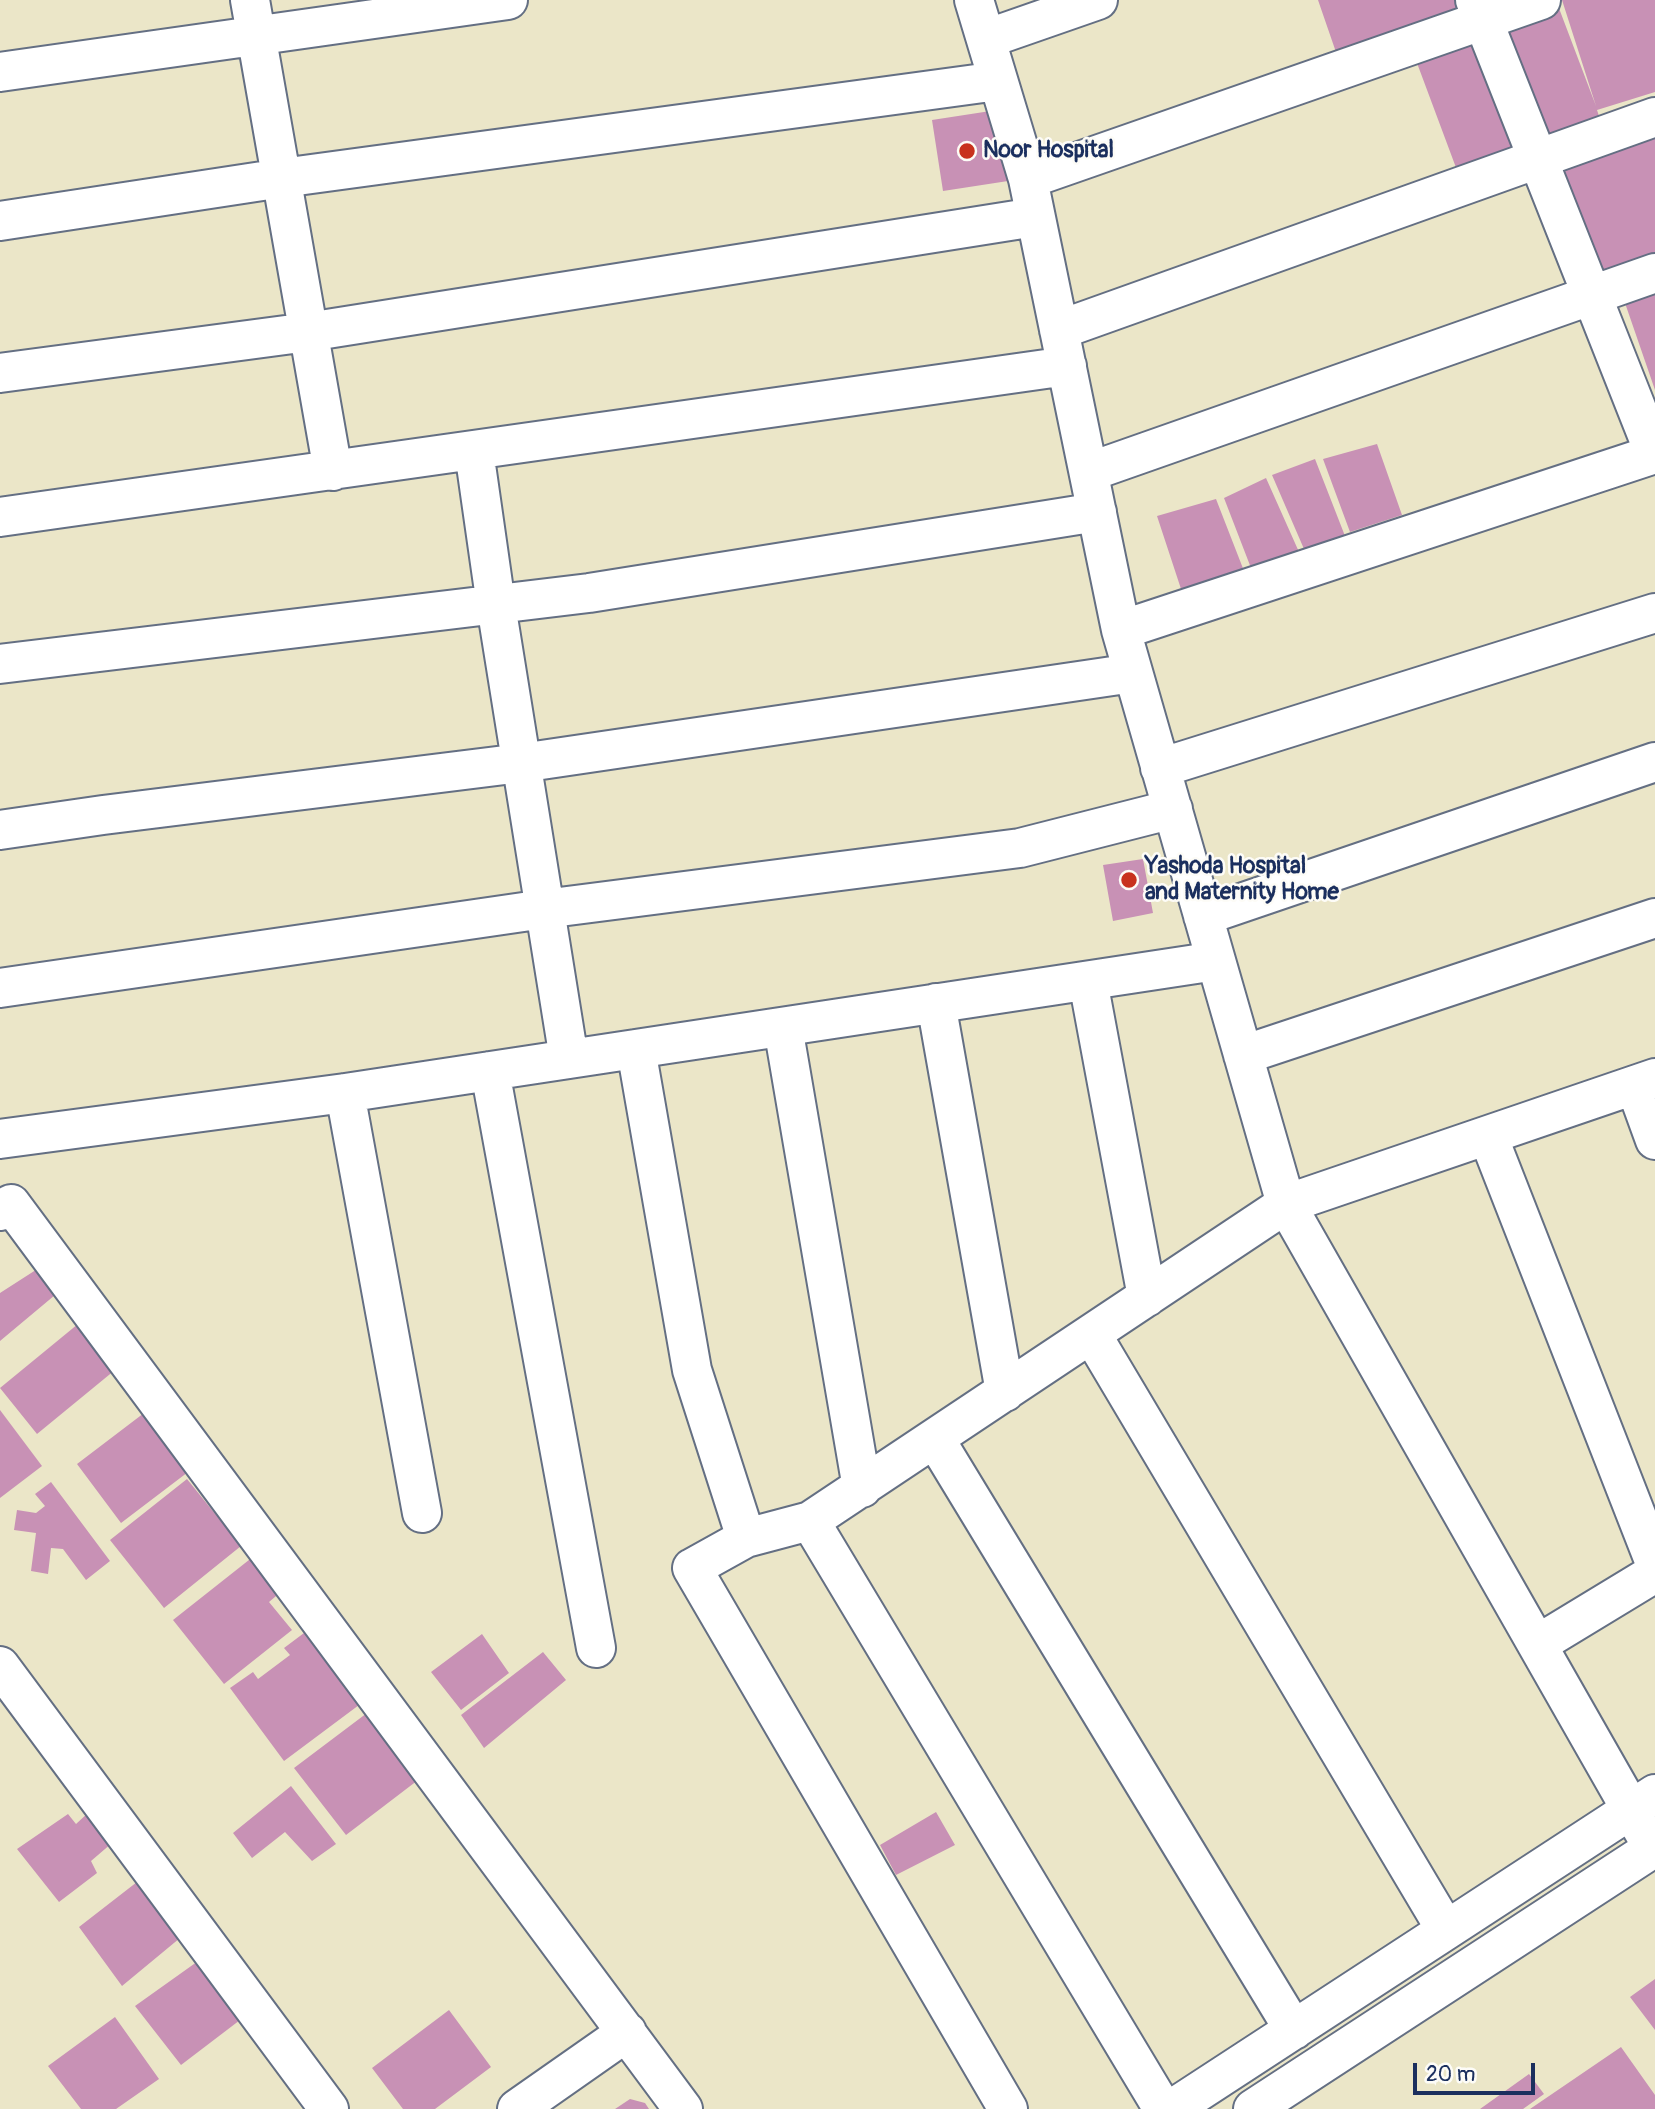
<!DOCTYPE html>
<html>
<head>
<meta charset="utf-8">
<style>
  body { margin:0 }
  #map { position:relative; width:1655px; height:2109px; overflow:hidden; background:#ebe6c8; font-family:Pangolin,sans-serif }
  canvas { display:block }
  .scale { position:absolute; left:1413px; top:2063px; width:122px; height:32px; box-sizing:border-box; border:4px solid #1b2f5e; border-top:0; padding-left:9px; font-size:21px; line-height:24px; white-space:nowrap; color:#1b2f5e; -webkit-text-stroke:5px #fdfcf7; paint-order:stroke }
</style>
</head>
<body>
<div id="map">
<canvas width="1655" height="2109"></canvas>
<div class="scale">20 m</div>
</div>
<script>
const ctx = document.querySelector('canvas').getContext('2d');
ctx.lineJoin = 'round';
function paint(path, color) {
  ctx.fillStyle = color;
  ctx.fill(path, 'evenodd');
}
function shape(rows) {
  const path = new Path2D();
  for (const r of rows) {
    path.moveTo(r[0], r[1]);
    for (let i = 2; i < r.length; i += 2) path.lineTo(r[i], r[i + 1]);
  }
  return path;
}
function trace(path, color, width, dash) {
  ctx.strokeStyle = color;
  ctx.lineWidth = width;
  ctx.lineCap = dash ? 'butt' : 'round';
  ctx.setLineDash(dash || []);
  ctx.stroke(path);
}
function drawText(font, color, halo, rows, align = 'center') {
  ctx.font = font + ' Pangolin,sans-serif';
  ctx.lineWidth = 5;
  ctx.setLineDash([]);
  ctx.textBaseline = 'middle';
  ctx.strokeStyle = halo;
  ctx.fillStyle = color;
  for (const [text, x, y, turn = 0] of rows) {
    ctx.save();
    ctx.translate(x, y);
    ctx.rotate((+turn || 0) * Math.PI / 180);
    ctx.textAlign = isNaN(turn) ? turn : align;
    if (halo) ctx.strokeText(text, 0, 0);
    ctx.fillText(text, 0, 0);
    ctx.restore();
  }
}
paint(shape([
  [1318,0,1465,0,1469,13,1338,58],
  [1562,0,1655,0,1655,92,1597,110,1600,119,1538,143,1494,27,1557,3,1596,106],
  [1478,32,1518,147,1458,173,1414,55],
  [997,110,1008,181,943,191,932,120],
  [1655,126,1655,253,1599,272,1560,159],
  [1655,293,1655,390,1625,303],
  [1377,444,1402,515,1350,532,1323,459],
  [1315,459,1345,536,1304,549,1272,475],
  [1266,478,1299,552,1251,568,1224,498],
  [1216,499,1244,571,1182,592,1157,516],
  [1143,859,1153,913,1113,921,1103,865],
  [42,1266,61,1290,0,1341,0,1293],
  [78,1324,115,1370,37,1434,0,1388],
  [0,1410,42,1466,0,1498],
  [148,1410,192,1469,121,1523,77,1464],
  [187,1479,241,1546,164,1608,110,1540],
  [51,1482,110,1561,86,1580,63,1549,51,1548,48,1574,31,1571,36,1533,14,1530,17,1510,36,1513,45,1506,35,1494],
  [254,1556,282,1591,269,1602,292,1630,224,1684,173,1620],
  [304,1633,359,1705,284,1761,230,1688,253,1672,258,1679,290,1655,284,1648],
  [482,1634,509,1673,461,1710,431,1672],
  [543,1652,566,1680,484,1748,461,1715],
  [371,1710,422,1777,346,1835,294,1768],
  [291,1786,336,1844,312,1861,285,1832,252,1858,233,1833],
  [936,1812,955,1845,896,1875,880,1845],
  [88,1813,112,1843,91,1861,97,1873,59,1902,17,1849,68,1814,76,1824],
  [137,1882,180,1938,122,1986,79,1927],
  [201,1959,244,2017,181,2065,135,2006],
  [1655,1979,1655,2030,1630,1997],
  [449,2010,491,2067,435,2109,403,2109,372,2068],
  [115,2017,159,2079,116,2109,81,2109,48,2066],
  [1621,2047,1655,2095,1655,2109,1530,2109],
  [1529,2074,1544,2094,1523,2109,1480,2109],
  [630,2099,645,2103,649,2109,615,2109]
]), '#c891b5');
const minor = shape([
  [250,0,333,471],
  [974,0,1028,179,1121,630,1286,1204,1653,1848],
  [1475,0,1655,455],
  [986,39,1098,0],
  [0,72,508,0],
  [1028,179,1541,0],
  [0,221,282,178,998,81],
  [1059,330,1655,117],
  [0,373,308,332,1035,217],
  [474,451,496,605,569,1059],
  [1089,472,1655,273],
  [0,517,1067,366],
  [1121,630,1655,454],
  [0,664,589,593,1097,512],
  [1160,768,1655,613],
  [0,830,103,815,521,763,1133,673],
  [1203,916,1655,762],
  [1088,981,1147,1297],
  [0,988,544,909,1020,848,1173,809],
  [936,1003,1005,1392],
  [783,1027,862,1488],
  [636,1049,692,1370,746,1538],
  [1243,1055,1655,918],
  [490,1071,596,1648],
  [1635,1085,1655,1140],
  [345,1093,422,1513],
  [1488,1136,1655,1563],
  [0,1139,345,1093,1216,961],
  [0,1211,11,1204,683,2109],
  [1092,1335,1446,1930],
  [935,1439,1294,2030],
  [810,1521,1163,2109],
  [1538,1644,1655,1573],
  [0,1666,329,2109],
  [517,2109,627,2032],
  [1008,2109,692,1568,746,1538,810,1521,1286,1204,1655,1078],
  [1172,2109,1655,1794],
  [1253,2109,1655,1847]
]);
trace(minor, '#646f83', 42);
trace(minor, '#fff', 38);
for (const [x, y, r, color] of [
  [967,151,9,"#c8321e"],
  [1129,880,9,"#c8321e"]
]) {
  const dot = new Path2D();
  dot.arc(x, y, r, 0, 2 * Math.PI);
  ctx.fillStyle = color;
  ctx.fill(dot);
  trace(dot, '#fdfcf7', 2.5);
}
drawText('bold 23px', '#1b2f5e', '#fdfcf7', [
  ["Noor Hospital",983,151],
  ["Yashoda Hospital",1145,867],
  ["and Maternity Home",1145,893]
], 'left');
</script>
</body>
</html>
